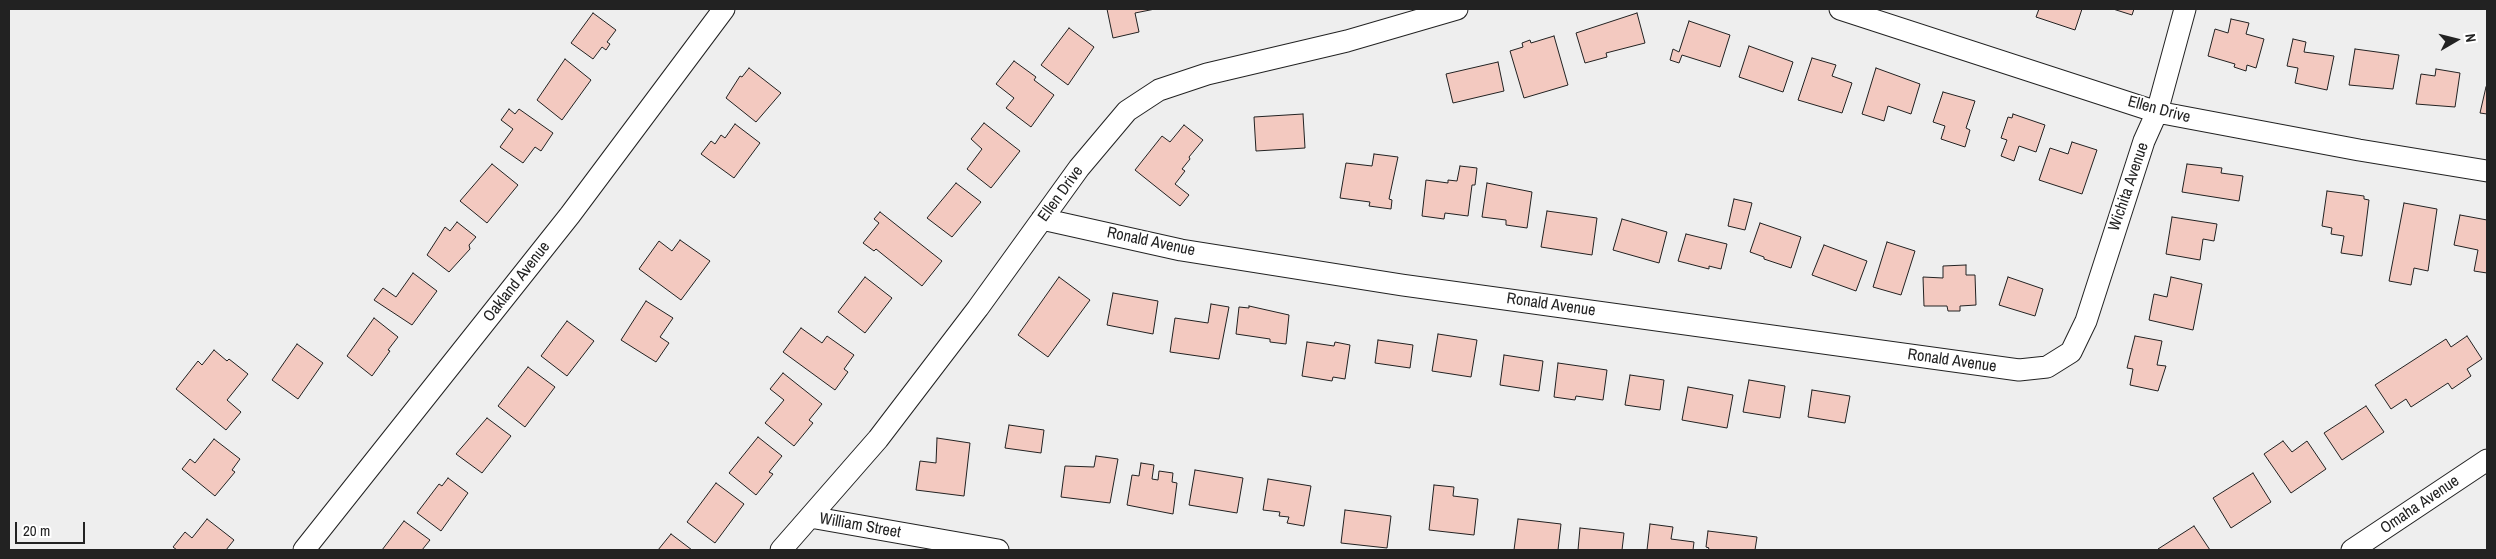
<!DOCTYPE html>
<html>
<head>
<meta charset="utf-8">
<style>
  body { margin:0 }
  #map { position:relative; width:2496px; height:559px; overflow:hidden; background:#fff; font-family:"Archivo Narrow",sans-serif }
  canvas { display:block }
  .frame { position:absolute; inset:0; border:10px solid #222; pointer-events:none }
  .north { position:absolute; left:2431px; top:15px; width:50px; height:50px; -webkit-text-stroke:4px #fff; paint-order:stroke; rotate:82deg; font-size:14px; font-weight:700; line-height:20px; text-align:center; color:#222 }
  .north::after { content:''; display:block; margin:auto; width:18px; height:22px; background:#222; clip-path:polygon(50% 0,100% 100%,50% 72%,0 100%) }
  .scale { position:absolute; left:15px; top:522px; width:70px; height:22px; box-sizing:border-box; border:2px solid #222; border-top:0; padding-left:6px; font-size:15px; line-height:18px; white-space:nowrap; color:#222; -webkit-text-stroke:4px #fff; paint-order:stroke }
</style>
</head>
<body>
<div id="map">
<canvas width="2496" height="559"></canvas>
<div class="frame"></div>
<div class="north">N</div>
<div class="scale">20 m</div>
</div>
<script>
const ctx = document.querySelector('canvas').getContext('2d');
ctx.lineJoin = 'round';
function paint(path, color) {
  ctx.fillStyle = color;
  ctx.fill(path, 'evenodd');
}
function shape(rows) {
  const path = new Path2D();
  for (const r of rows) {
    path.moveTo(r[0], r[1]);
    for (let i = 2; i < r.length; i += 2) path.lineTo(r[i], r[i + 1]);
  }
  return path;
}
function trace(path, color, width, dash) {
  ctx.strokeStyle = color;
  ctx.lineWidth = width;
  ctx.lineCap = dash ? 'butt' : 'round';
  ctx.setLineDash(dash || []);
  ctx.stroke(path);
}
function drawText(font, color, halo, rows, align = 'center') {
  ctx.font = font + ' "Archivo Narrow",sans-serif';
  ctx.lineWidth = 4;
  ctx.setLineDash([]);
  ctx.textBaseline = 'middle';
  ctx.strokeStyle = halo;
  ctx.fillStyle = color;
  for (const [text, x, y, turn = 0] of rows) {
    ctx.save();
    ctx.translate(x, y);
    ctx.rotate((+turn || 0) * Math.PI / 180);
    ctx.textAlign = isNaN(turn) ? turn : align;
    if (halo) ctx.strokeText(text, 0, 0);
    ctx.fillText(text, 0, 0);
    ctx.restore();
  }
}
const green = shape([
  [9,9,2487,9,2487,550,9,550,9,9]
]);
paint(green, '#eee');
trace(green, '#6f6f6f', 1);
const building = shape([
  [1107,9,1155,9,1135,13,1139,32,1113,38,1107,9],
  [2039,9,2082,9,2075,30,2036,17,2039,9],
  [2113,9,2134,9,2132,15,2113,9],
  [593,13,616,30,607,42,610,44,606,50,602,47,593,59,571,43,593,13],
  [1637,13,1645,43,1606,53,1607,57,1585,63,1576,33,1637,13],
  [2231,19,2249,23,2246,34,2264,39,2256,68,2247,65,2246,71,2234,67,2235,64,2208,56,2215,29,2228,33,2231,19],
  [1689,21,1730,35,1720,67,1682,55,1679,63,1670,60,1673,49,1679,52,1689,21],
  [1069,28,1094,47,1068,85,1041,65,1069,28],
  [1554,36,1568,85,1524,98,1510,51,1523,47,1522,43,1530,40,1531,43,1554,36],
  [2293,39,2306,42,2304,52,2334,56,2327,90,2295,83,2298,68,2287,66,2293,39],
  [1749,46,1793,62,1783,92,1739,77,1749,46],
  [2355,49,2399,55,2393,89,2349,85,2355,49],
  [1812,58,1836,65,1832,76,1852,83,1842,113,1798,100,1812,58],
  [565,59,591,80,562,120,537,100,565,59],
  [1014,61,1036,77,1034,80,1054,95,1031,127,1006,108,1014,98,996,84,1014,61],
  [1498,62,1504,91,1453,103,1446,74,1498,62],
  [749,68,781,93,756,122,726,98,740,76,742,77,749,68],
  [1876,68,1920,84,1911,114,1888,106,1884,121,1862,114,1876,68],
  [2436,69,2460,73,2455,107,2416,104,2421,74,2435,76,2436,69],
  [2486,87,2487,87,2487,114,2480,113,2486,87],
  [1943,92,1975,101,1966,128,1970,130,1965,147,1941,139,1945,126,1933,122,1943,92],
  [509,109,515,114,519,109,553,133,541,151,535,147,523,163,500,147,513,129,501,120,509,109],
  [1303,114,1305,148,1256,151,1254,117,1303,114],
  [2013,114,2045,125,2036,152,2019,146,2014,161,2001,156,2007,140,2001,138,2008,117,2012,118,2013,114],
  [984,123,1020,151,991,188,967,169,982,149,971,139,984,123],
  [735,124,760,143,734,178,701,154,711,141,715,144,721,135,725,138,735,124],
  [1184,125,1203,140,1189,157,1190,159,1182,169,1185,171,1175,184,1189,195,1180,206,1135,170,1162,136,1170,142,1184,125],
  [2072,142,2097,150,2082,194,2039,180,2050,148,2068,154,2072,142],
  [1374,154,1398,157,1389,199,1392,200,1391,209,1369,206,1370,202,1340,198,1346,163,1372,166,1374,154],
  [492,164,518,185,487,223,460,201,492,164],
  [2187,164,2222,168,2221,173,2243,176,2239,201,2182,192,2187,164],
  [1460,166,1477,168,1475,185,1472,185,1468,216,1445,213,1444,219,1422,216,1426,180,1448,183,1448,180,1457,181,1460,166],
  [956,183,981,202,952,237,927,218,956,183],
  [1487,183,1532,192,1527,228,1506,225,1506,220,1482,217,1487,183],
  [2327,191,2364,196,2364,199,2369,200,2362,256,2341,253,2344,236,2331,234,2332,228,2322,226,2327,191],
  [1734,199,1752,203,1745,230,1728,226,1734,199],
  [2404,203,2437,209,2428,271,2414,268,2411,285,2389,281,2404,203],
  [1547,211,1597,218,1592,255,1541,247,1547,211],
  [880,212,942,261,922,286,876,249,874,251,863,243,879,223,874,219,880,212],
  [2460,215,2487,220,2487,273,2474,271,2478,250,2454,245,2460,215],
  [2172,217,2217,224,2214,241,2203,239,2200,260,2166,254,2172,217],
  [1622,219,1667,232,1659,263,1613,250,1622,219],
  [457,222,476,237,469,245,470,249,449,272,427,255,445,227,450,231,457,222],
  [1760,223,1801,237,1791,268,1764,259,1764,257,1750,252,1760,223],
  [1686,234,1727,244,1721,269,1709,266,1709,269,1678,261,1686,234],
  [680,240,710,261,681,300,639,269,659,241,672,251,680,240],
  [1887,242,1915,251,1901,295,1873,287,1887,242],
  [1824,245,1867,261,1856,291,1812,275,1824,245],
  [1966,265,1966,275,1975,275,1976,305,1960,306,1960,311,1948,311,1947,306,1924,306,1923,277,1943,278,1943,266,1966,265],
  [413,273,437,291,412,325,374,300,383,288,396,297,413,273],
  [865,277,892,298,865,333,838,312,865,277],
  [1059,277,1090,300,1048,357,1018,335,1059,277],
  [2008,277,2043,289,2035,316,1999,305,2008,277],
  [2171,277,2202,284,2193,330,2149,320,2154,294,2167,297,2171,277],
  [1113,293,1158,301,1153,334,1107,325,1113,293],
  [646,301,673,318,660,337,669,343,656,362,621,340,646,301],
  [1211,304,1229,307,1219,359,1170,352,1175,318,1208,323,1211,304],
  [1249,306,1289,315,1286,344,1270,342,1270,339,1236,334,1239,307,1249,308,1249,306],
  [374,318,398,337,388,350,390,351,372,376,347,356,374,318],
  [567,321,594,341,567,376,541,356,567,321],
  [801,328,822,343,827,336,854,355,844,369,848,372,835,390,783,352,801,328],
  [1438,334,1477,340,1471,377,1432,371,1438,334],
  [2135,336,2162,341,2157,365,2166,366,2158,391,2130,385,2133,369,2127,368,2135,336],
  [2467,336,2482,359,2467,369,2471,376,2452,389,2448,383,2411,407,2406,399,2391,409,2375,385,2446,339,2451,347,2467,336],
  [1378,340,1413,345,1410,368,1375,363,1378,340],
  [1307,342,1334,346,1335,342,1350,345,1345,379,1333,377,1332,381,1302,376,1307,342],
  [297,344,323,363,298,399,272,380,297,344],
  [214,350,227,361,229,359,248,374,227,400,241,412,226,430,176,389,198,361,202,365,214,350],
  [1504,355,1543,361,1539,391,1500,385,1504,355],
  [1558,363,1607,370,1603,400,1576,396,1575,400,1554,397,1558,363],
  [528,367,555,387,525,427,498,406,528,367],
  [783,373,822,404,809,420,813,423,794,446,765,423,784,400,770,389,783,373],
  [1630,375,1664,380,1660,410,1625,405,1630,375],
  [1749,380,1785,386,1780,418,1743,412,1749,380],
  [1688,387,1733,395,1727,428,1682,420,1688,387],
  [1812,390,1850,396,1845,423,1808,417,1812,390],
  [2366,406,2384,432,2342,460,2324,433,2366,406],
  [487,418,511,436,482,473,456,454,487,418],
  [1009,425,1044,430,1041,453,1005,448,1009,425],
  [758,437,782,456,769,472,773,474,756,495,729,473,758,437],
  [937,438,970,443,964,496,916,490,920,461,936,463,937,438],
  [214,439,240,459,232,470,235,472,215,496,182,469,190,459,195,463,214,439],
  [2283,441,2292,452,2307,441,2326,469,2291,493,2264,454,2283,441],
  [1096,456,1118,459,1110,503,1061,497,1065,466,1094,467,1096,456],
  [1141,463,1154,465,1152,479,1158,480,1159,471,1173,473,1172,482,1177,483,1173,514,1127,505,1132,475,1139,476,1141,463],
  [1195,470,1243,478,1237,513,1189,505,1195,470],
  [2253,473,2271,502,2231,528,2213,498,2253,473],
  [448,478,468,493,441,531,417,513,439,484,442,486,448,478],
  [1268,479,1311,486,1304,526,1287,523,1289,517,1279,516,1280,512,1263,510,1268,479],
  [716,483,744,504,715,543,687,522,716,483],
  [1434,485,1454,487,1453,496,1478,499,1474,535,1429,530,1434,485],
  [1345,510,1391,516,1387,548,1341,543,1345,510],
  [207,519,234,540,226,550,177,550,173,547,185,532,192,538,207,519],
  [1518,519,1561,524,1558,550,1514,550,1518,519],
  [404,521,430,540,422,550,382,550,404,521],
  [1650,524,1673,527,1671,539,1694,542,1693,550,1647,550,1650,524],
  [2194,526,2210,550,2159,550,2158,549,2194,526],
  [1580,528,1624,533,1622,550,1578,550,1580,528],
  [1708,531,1757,537,1755,550,1708,550,1709,548,1706,547,1708,531],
  [671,534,692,550,658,550,671,534]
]);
paint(building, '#f3c9c0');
trace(building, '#222', 1);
const minor = shape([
  [1840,9,2157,112,2359,150,2487,171],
  [1042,219,1181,250,1402,285,2019,370,2047,367,2071,352,2086,321,2144,141,2157,112,2185,9],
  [810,517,998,550],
  [304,550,570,215,724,9],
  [781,550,878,439,978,308,1079,168,1127,111,1159,90,1207,74,1347,41,1457,9],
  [2352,550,2487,460]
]);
trace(minor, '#222', 23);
trace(minor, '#fff', 21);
drawText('16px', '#222', '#fff', [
  ["Ellen Drive",2159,110,15],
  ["Wichita Avenue",2129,187,-71],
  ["Ellen Drive",1061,194,-54],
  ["Ronald Avenue",1151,242,12],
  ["Oakland Avenue",517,282,-52],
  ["Ronald Avenue",1551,305,8],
  ["Ronald Avenue",1952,361,8],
  ["Omaha Avenue",2420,505,-34],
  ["William Street",860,526,10]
]);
</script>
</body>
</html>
